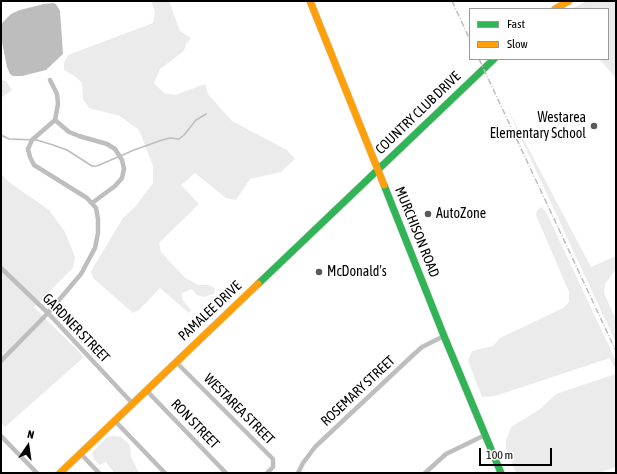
<!DOCTYPE html>
<html>
<head>
<meta charset="utf-8">
<style>
  body { margin:0 }
  #map { position:relative; width:617px; height:474px; overflow:hidden; background:#fff; font-family:"Asap Condensed",sans-serif }
  canvas { display:block }
  .frame { position:absolute; inset:0; border:2px solid #000; pointer-events:none }
  .legend { position:absolute; left:469px; top:8px; width:140px; height:52px; box-sizing:border-box; background:#fff; border:1px solid #999; margin:0; padding:5px 7px; list-style:none; font-size:12px; color:#000 }
  .legend li { display:flex; align-items:center; gap:8px; height:20px }
  .legend b { width:20px; border:1px solid #999 }
  .north { position:absolute; left:8px; top:426px; width:40px; height:40px; -webkit-text-stroke:3px #fff; paint-order:stroke; rotate:13deg; font-size:11px; font-weight:700; line-height:16px; text-align:center; color:#000 }
  .north::after { content:''; display:block; margin:auto; width:14px; height:18px; background:#000; clip-path:polygon(50% 0,100% 100%,50% 72%,0 100%) }
  .scale { position:absolute; left:479px; top:448px; width:73px; height:18px; box-sizing:border-box; border:2px solid #000; border-top:0; padding-left:5px; font-size:12px; line-height:14px; white-space:nowrap; color:#000; -webkit-text-stroke:3px #fff; paint-order:stroke }
</style>
</head>
<body>
<div id="map">
<canvas width="617" height="474"></canvas>
<div class="frame"></div>
<ul class="legend">
<li><b style="height:5px;background:#30b455"></b>Fast</li>
<li><b style="height:5px;background:#ff9f0a"></b>Slow</li>
</ul>
<div class="north">N</div>
<div class="scale">100 m</div>
</div>
<script>
const ctx = document.querySelector('canvas').getContext('2d');
ctx.lineJoin = 'round';
function paint(path, color) {
  ctx.fillStyle = color;
  ctx.fill(path, 'evenodd');
}
function shape(rows) {
  const path = new Path2D();
  for (const r of rows) {
    path.moveTo(r[0], r[1]);
    for (let i = 2; i < r.length; i += 2) path.lineTo(r[i], r[i + 1]);
  }
  return path;
}
function trace(path, color, width, dash) {
  ctx.strokeStyle = color;
  ctx.lineWidth = width;
  ctx.lineCap = dash ? 'butt' : 'round';
  ctx.setLineDash(dash || []);
  ctx.stroke(path);
}
function drawText(font, color, halo, rows, align = 'center') {
  ctx.font = font + ' "Asap Condensed",sans-serif';
  ctx.lineWidth = 3;
  ctx.setLineDash([]);
  ctx.textBaseline = 'middle';
  ctx.strokeStyle = halo;
  ctx.fillStyle = color;
  for (const [text, x, y, turn = 0] of rows) {
    ctx.save();
    ctx.translate(x, y);
    ctx.rotate((+turn || 0) * Math.PI / 180);
    ctx.textAlign = isNaN(turn) ? turn : align;
    if (halo) ctx.strokeText(text, 0, 0);
    ctx.fillText(text, 0, 0);
    ctx.restore();
  }
}
paint(shape([
  [151,1,169,1,180,31,191,38,186,44,184,51,160,69,154,83,164,93,175,95,205,84,208,94,232,121,287,150,295,159,281,172,250,179,236,200,226,198,195,173,181,185,199,204,159,243,161,252,184,277,198,285,208,285,215,288,214,294,204,297,197,295,192,289,182,293,182,299,191,310,189,313,160,288,139,310,133,313,93,278,91,271,123,218,135,207,153,183,153,166,139,130,120,116,89,108,83,99,82,83,76,77,64,70,64,63,68,55,153,23,155,12],
  [587,1,616,1,616,78,599,59,608,59,608,9,571,9],
  [1,80,6,81,12,90,1,98],
  [507,108,591,267,616,256,616,269,605,284,604,293,616,320,616,343],
  [1,174,9,182,49,210,65,232,75,257,73,268,34,307,84,357,5,427,1,423],
  [542,207,547,214,616,361,616,372,610,358,495,396,482,397,468,361,472,351,493,346,500,338,563,308,569,302,569,292,536,215,537,210],
  [616,374,616,467,599,473,516,473,506,449,506,440,511,427,539,410,556,394],
  [112,436,121,437,130,445,131,457,139,473,113,473,113,471,106,462,100,465,94,460,92,453,107,437]
]), '#ebebeb');
paint(shape([
  [53,3,56,4,60,11,63,54,46,70,22,76,13,76,10,74,7,67,1,37,1,25,3,22,11,14,20,10,44,4]
]), '#bdbdbd');
trace(shape([
  [1,135,9,139,37,140,53,145,67,150,92,166,97,166,134,150,162,140,170,138,179,139,184,135,196,120,206,114]
]), '#bdbdbd', 1.5);
const fast = shape([
  [384,185,444,336,501,473],
  [258,284,494,59]
]);
const slow = shape([
  [310,1,384,185],
  [555,9,569,1],
  [60,473,258,284]
]);
trace(fast, '#dbdbdb', 8);
trace(slow, '#dbdbdb', 8);
trace(shape([
  [50,80,57,94,58,104,55,120],
  [55,120,69,132,79,136,107,144,115,149,122,160,124,169,122,178,115,186,92,203],
  [1,268,48,313,133,404],
  [1,361,48,313,81,274,95,248,98,233,98,219,96,208,87,198,34,165,30,157,28,149,32,140,55,120],
  [176,362,273,459,273,467,267,473],
  [147,391,226,473],
  [115,421,165,473],
  [1,436,37,473],
  [81,454,99,473],
  [298,473,303,463,315,447,412,356,422,347,444,336],
  [425,473,446,454,485,435]
]), '#bebebe', 4.5);
trace(fast, '#30b455', 7);
trace(slow, '#ff9f0a', 7);
trace(shape([
  [452,1,470,40],
  [479,59,616,351]
]), '#bebebe', 1.5, [6, 2, 1, 2]);
for (const [x, y, r, color] of [
  [594,126,4,"#595959"],
  [428,214,4,"#595959"],
  [319,272,4,"#595959"]
]) {
  const dot = new Path2D();
  dot.arc(x, y, r, 0, 2 * Math.PI);
  ctx.fillStyle = color;
  ctx.fill(dot);
  trace(dot, '#fff', 1.5);
}
drawText('14px', '#000', '#fff', [
  ["COUNTRY CLUB DRIVE",418,113,-44],
  ["MURCHISON ROAD",417,232,68],
  ["PAMALEE DRIVE",210,311,-43],
  ["GARDNER STREET",76,328,46],
  ["ROSEMARY STREET",358,391,-43],
  ["WESTAREA STREET",239,409,45],
  ["RON STREET",195,424,46]
]);
drawText('14px', '#000', '#fff', [
  ["Westarea",586,118,"right"],
  ["Elementary School",586,134,"right"],
  ["AutoZone",436,214],
  ["McDonald's",327,272]
], 'left');
</script>
</body>
</html>
